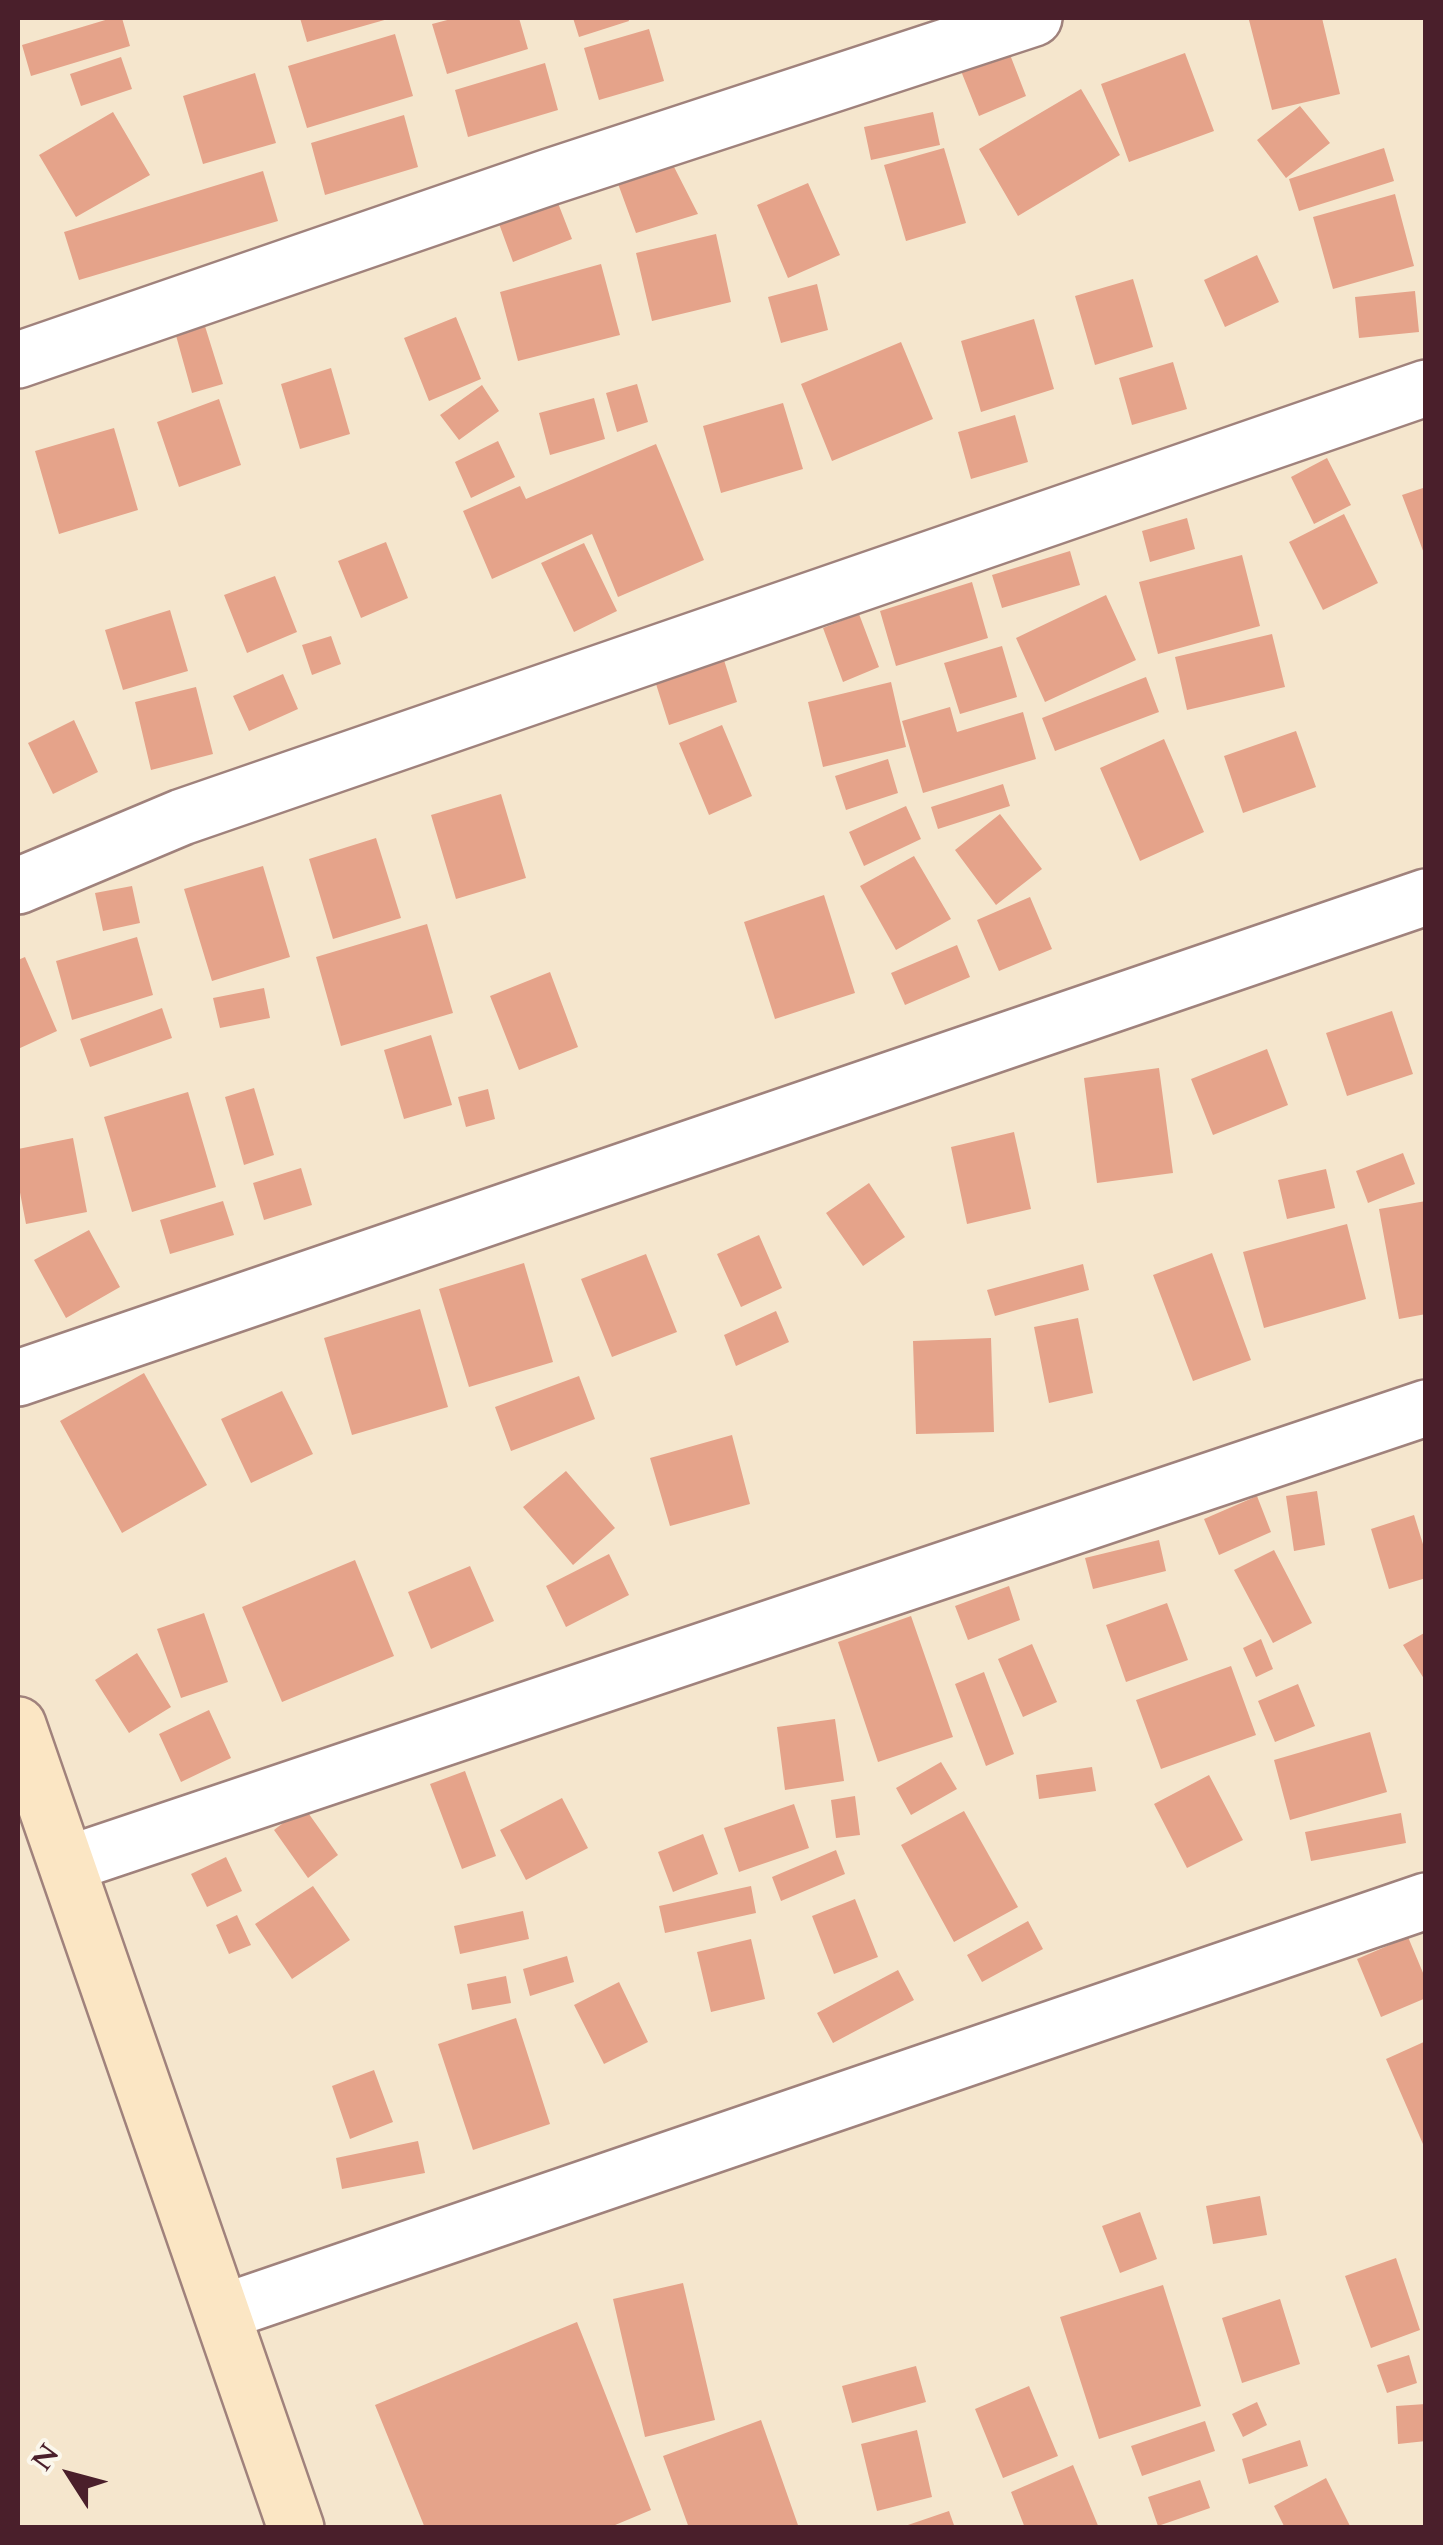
<!DOCTYPE html>
<html>
<head>
<meta charset="utf-8">
<style>
  body { margin:0 }
  #map { position:relative; width:1443px; height:2545px; overflow:hidden; background:#f5e6cd; font-family:Cardo,serif }
  canvas { display:block }
  .frame { position:absolute; inset:0; border:20px solid #4a1f2b; pointer-events:none }
  .north { position:absolute; left:20px; top:2425px; width:100px; height:100px; -webkit-text-stroke:8px #fbf7ec; paint-order:stroke; rotate:306deg; font-size:28px; font-weight:700; line-height:40px; text-align:center; color:#4a1f2b }
  .north::after { content:''; display:block; margin:auto; width:35px; height:45px; background:#4a1f2b; clip-path:polygon(50% 0,100% 100%,50% 72%,0 100%) }
</style>
</head>
<body>
<div id="map">
<canvas width="1443" height="2545"></canvas>
<div class="frame"></div>
<div class="north">N</div>
</div>
<script>
const ctx = document.querySelector('canvas').getContext('2d');
ctx.lineJoin = 'round';
function paint(path, color) {
  ctx.fillStyle = color;
  ctx.fill(path, 'evenodd');
}
function shape(rows) {
  const path = new Path2D();
  for (const r of rows) {
    path.moveTo(r[0], r[1]);
    for (let i = 2; i < r.length; i += 2) path.lineTo(r[i], r[i + 1]);
  }
  return path;
}
function trace(path, color, width, dash) {
  ctx.strokeStyle = color;
  ctx.lineWidth = width;
  ctx.lineCap = dash ? 'butt' : 'round';
  ctx.setLineDash(dash || []);
  ctx.stroke(path);
}
paint(shape([
  [112,18,122,18,130,46,31,76,22,45],
  [300,18,388,18,388,19,307,42],
  [455,18,519,18,528,49,447,74,432,24],
  [573,18,628,18,629,21,579,37],
  [1260,18,1322,18,1340,94,1272,110,1249,20],
  [649,29,664,81,599,100,584,48],
  [395,34,413,96,307,128,288,66],
  [1009,52,1026,96,979,116,961,71],
  [1185,53,1214,131,1129,162,1101,84],
  [121,57,132,89,81,106,70,74],
  [545,63,558,110,468,137,455,90],
  [255,73,276,143,203,164,183,96],
  [1081,89,1120,155,1018,216,979,149],
  [1300,106,1330,143,1286,178,1257,140],
  [113,112,150,175,76,217,39,155],
  [933,112,940,145,871,160,864,127],
  [404,115,418,167,325,195,311,143],
  [944,148,966,223,906,241,884,165],
  [1384,148,1394,181,1299,211,1289,179],
  [670,159,698,214,636,233,617,181],
  [263,171,278,221,79,280,64,232],
  [808,183,840,255,788,278,757,205],
  [1395,194,1414,266,1333,289,1313,217],
  [556,198,572,239,513,262,498,221],
  [716,234,731,302,652,321,636,253],
  [1257,255,1279,302,1225,327,1204,280],
  [601,264,620,335,518,361,500,292],
  [1133,279,1153,347,1095,365,1075,296],
  [817,284,828,330,781,343,768,297],
  [1415,291,1419,332,1359,338,1355,297],
  [456,317,481,379,429,401,404,338],
  [1034,319,1054,389,981,412,961,341],
  [204,323,223,384,192,393,175,332],
  [901,342,933,419,832,461,801,384],
  [1173,362,1187,409,1132,425,1119,378],
  [331,368,350,434,300,449,281,384],
  [637,384,648,422,617,432,606,393],
  [482,385,499,411,459,440,440,415],
  [594,398,605,439,550,455,539,413],
  [219,399,241,465,179,487,157,422],
  [783,403,803,469,721,493,703,426],
  [1015,415,1028,462,971,479,958,432],
  [114,428,138,510,59,534,35,451],
  [498,441,515,477,471,498,455,462],
  [656,444,704,560,618,597,592,534,492,579,463,511,520,486,526,499],
  [1327,458,1351,505,1314,524,1291,477],
  [1426,487,1426,556,1425,556,1402,495],
  [1344,514,1378,583,1323,610,1289,542],
  [1187,518,1195,549,1150,562,1142,531],
  [386,542,408,598,361,618,338,561],
  [584,543,617,611,574,632,541,563],
  [1070,551,1080,585,1002,608,992,575],
  [1242,555,1260,626,1158,654,1139,582],
  [275,576,297,632,247,653,224,595],
  [972,582,988,638,896,666,880,611],
  [1106,595,1136,660,1045,702,1016,638],
  [170,610,188,671,123,690,105,630],
  [859,614,879,667,843,682,823,628],
  [1272,634,1285,687,1187,710,1175,657],
  [331,636,341,664,312,675,302,645],
  [1002,646,1017,697,960,714,944,663],
  [724,660,737,702,669,725,656,684],
  [283,674,298,709,249,731,233,696],
  [1146,677,1159,712,1055,751,1042,718],
  [891,682,906,747,823,767,808,702],
  [196,687,213,754,151,770,135,702],
  [950,707,957,732,1023,712,1036,759,923,793,902,721],
  [74,720,98,772,53,794,28,743],
  [722,725,752,796,709,815,679,743],
  [1296,731,1316,787,1243,813,1224,756],
  [1164,739,1204,832,1140,861,1100,768],
  [888,759,898,793,846,810,835,776],
  [1003,784,1010,806,938,829,931,807],
  [501,794,526,878,456,899,431,815],
  [906,806,921,839,864,866,849,832],
  [1000,814,1042,869,996,905,955,850],
  [376,838,401,918,333,939,309,859],
  [914,856,951,919,896,950,860,886],
  [263,866,290,957,212,981,184,889],
  [132,886,140,923,103,931,95,893],
  [824,895,855,993,775,1019,744,922],
  [1030,897,1052,949,999,971,977,920],
  [427,924,453,1013,341,1046,316,957],
  [137,937,153,995,72,1020,56,961],
  [957,945,970,977,905,1005,891,973],
  [25,957,57,1031,18,1049,18,960],
  [550,972,578,1047,519,1070,490,996],
  [264,988,270,1018,220,1028,213,998],
  [162,1008,172,1038,90,1067,80,1039],
  [1392,1011,1413,1074,1347,1096,1326,1033],
  [431,1035,452,1105,404,1119,384,1050],
  [1267,1049,1288,1105,1213,1135,1191,1079],
  [1159,1068,1173,1173,1097,1183,1084,1078],
  [254,1088,274,1155,244,1165,225,1097],
  [488,1089,495,1119,466,1127,458,1097],
  [188,1092,216,1187,132,1212,104,1117],
  [1014,1132,1031,1209,967,1224,951,1147],
  [73,1138,87,1212,26,1224,18,1182,18,1149],
  [1403,1153,1415,1184,1368,1203,1356,1171],
  [301,1168,312,1205,264,1220,253,1183],
  [1326,1169,1335,1208,1287,1219,1278,1180],
  [869,1183,905,1237,863,1266,826,1213],
  [223,1201,234,1235,170,1254,160,1220],
  [1426,1201,1426,1314,1399,1319,1379,1209],
  [1347,1224,1366,1299,1264,1328,1243,1252],
  [89,1230,120,1287,66,1318,34,1260],
  [759,1235,782,1288,741,1307,717,1254],
  [1212,1253,1251,1360,1193,1381,1153,1275],
  [646,1254,677,1332,612,1357,581,1279],
  [524,1263,553,1362,469,1387,439,1289],
  [1083,1264,1089,1290,995,1316,987,1290],
  [420,1309,448,1407,352,1435,324,1338],
  [776,1311,789,1342,736,1366,724,1335],
  [1078,1318,1093,1393,1049,1403,1034,1327],
  [991,1338,994,1432,916,1434,913,1341],
  [144,1373,207,1485,122,1533,60,1421],
  [579,1376,595,1419,511,1451,495,1407],
  [282,1391,313,1454,251,1483,221,1419],
  [732,1435,750,1504,670,1526,650,1458],
  [566,1471,615,1528,573,1565,523,1507],
  [1317,1491,1325,1545,1294,1551,1286,1496],
  [1257,1496,1271,1532,1219,1555,1204,1519],
  [1414,1515,1426,1554,1426,1578,1389,1589,1371,1529],
  [1159,1540,1166,1571,1093,1589,1085,1558],
  [1274,1550,1312,1623,1273,1643,1234,1570],
  [609,1554,629,1595,566,1627,546,1586],
  [355,1560,394,1656,282,1702,242,1607],
  [470,1566,494,1621,431,1649,408,1592],
  [1009,1586,1020,1620,968,1640,955,1606],
  [1167,1603,1188,1660,1126,1682,1106,1625],
  [204,1613,228,1682,181,1698,157,1629],
  [911,1616,953,1737,878,1762,838,1642],
  [1426,1632,1426,1682,1403,1645],
  [1261,1639,1273,1669,1256,1677,1243,1648],
  [1032,1644,1057,1702,1023,1717,998,1659],
  [137,1653,171,1707,129,1733,95,1680],
  [1231,1666,1256,1735,1161,1769,1136,1700],
  [984,1672,1014,1754,986,1766,955,1684],
  [1298,1684,1315,1726,1275,1742,1258,1701],
  [209,1710,231,1758,181,1782,159,1734],
  [835,1719,844,1781,785,1790,777,1727],
  [1370,1732,1387,1792,1290,1820,1274,1760],
  [941,1762,957,1789,911,1815,896,1788],
  [1092,1767,1096,1791,1039,1799,1036,1775],
  [465,1771,496,1856,462,1869,430,1784],
  [1209,1775,1243,1840,1187,1868,1154,1804],
  [855,1796,860,1835,836,1838,831,1800],
  [562,1798,588,1848,526,1880,500,1830],
  [794,1804,809,1848,739,1872,724,1828],
  [304,1807,338,1855,308,1878,274,1830],
  [964,1811,1018,1907,954,1942,901,1845],
  [1401,1813,1406,1843,1311,1861,1305,1832],
  [703,1834,718,1874,673,1892,658,1852],
  [836,1850,845,1874,781,1901,772,1877],
  [226,1857,242,1891,207,1907,191,1874],
  [313,1886,350,1940,292,1979,255,1924],
  [751,1886,756,1913,665,1933,659,1906],
  [855,1899,878,1957,834,1974,812,1916],
  [523,1911,529,1939,460,1954,454,1926],
  [237,1915,251,1945,229,1954,216,1925],
  [1028,1921,1043,1949,982,1982,967,1955],
  [1408,1937,1426,1980,1426,1998,1381,2017,1357,1959],
  [751,1939,765,1999,711,2012,697,1952],
  [567,1956,574,1982,530,1996,523,1969],
  [898,1970,914,2000,833,2043,817,2013],
  [506,1976,511,2003,472,2010,467,1984],
  [619,1982,648,2042,604,2064,574,2005],
  [516,2018,550,2124,473,2150,438,2044],
  [1426,2041,1426,2151,1386,2059],
  [374,2070,393,2122,350,2139,332,2086],
  [418,2141,425,2173,342,2189,336,2158],
  [1260,2196,1267,2235,1213,2244,1206,2206],
  [1140,2212,1157,2259,1120,2273,1102,2226],
  [1396,2258,1420,2330,1371,2348,1345,2276],
  [683,2283,715,2420,645,2437,613,2299],
  [1163,2285,1201,2406,1099,2439,1060,2317],
  [1280,2299,1300,2364,1242,2383,1222,2318],
  [577,2322,651,2510,608,2528,425,2528,375,2405],
  [1409,2355,1417,2383,1387,2393,1377,2365],
  [916,2366,926,2402,852,2423,842,2386],
  [1029,2386,1058,2456,1003,2478,975,2409],
  [1257,2402,1267,2425,1243,2437,1232,2414],
  [1426,2404,1426,2441,1398,2444,1396,2406],
  [761,2420,799,2528,689,2528,663,2456],
  [1205,2421,1215,2451,1142,2476,1131,2446],
  [917,2430,932,2497,877,2511,861,2444],
  [1300,2440,1308,2466,1249,2484,1242,2459],
  [1073,2465,1099,2528,1025,2528,1011,2492],
  [1326,2478,1351,2528,1285,2528,1274,2506],
  [1200,2480,1210,2508,1158,2526,1148,2497],
  [949,2511,955,2528,902,2528,902,2527]
]), '#e5a38a');
const street = shape([
  [18,360,549,177,1034,18],
  [18,886,182,817,1426,388],
  [18,1378,1426,897],
  [68,1864,1426,1408],
  [224,2312,1426,1901]
]);
const secondary = shape([
  [18,1725,296,2528]
]);
trace(street, '#a0827c', 60);
trace(secondary, '#a0827c', 60);
trace(street, '#fff', 55);
trace(secondary, '#fbe6c4', 55);
</script>
</body>
</html>
